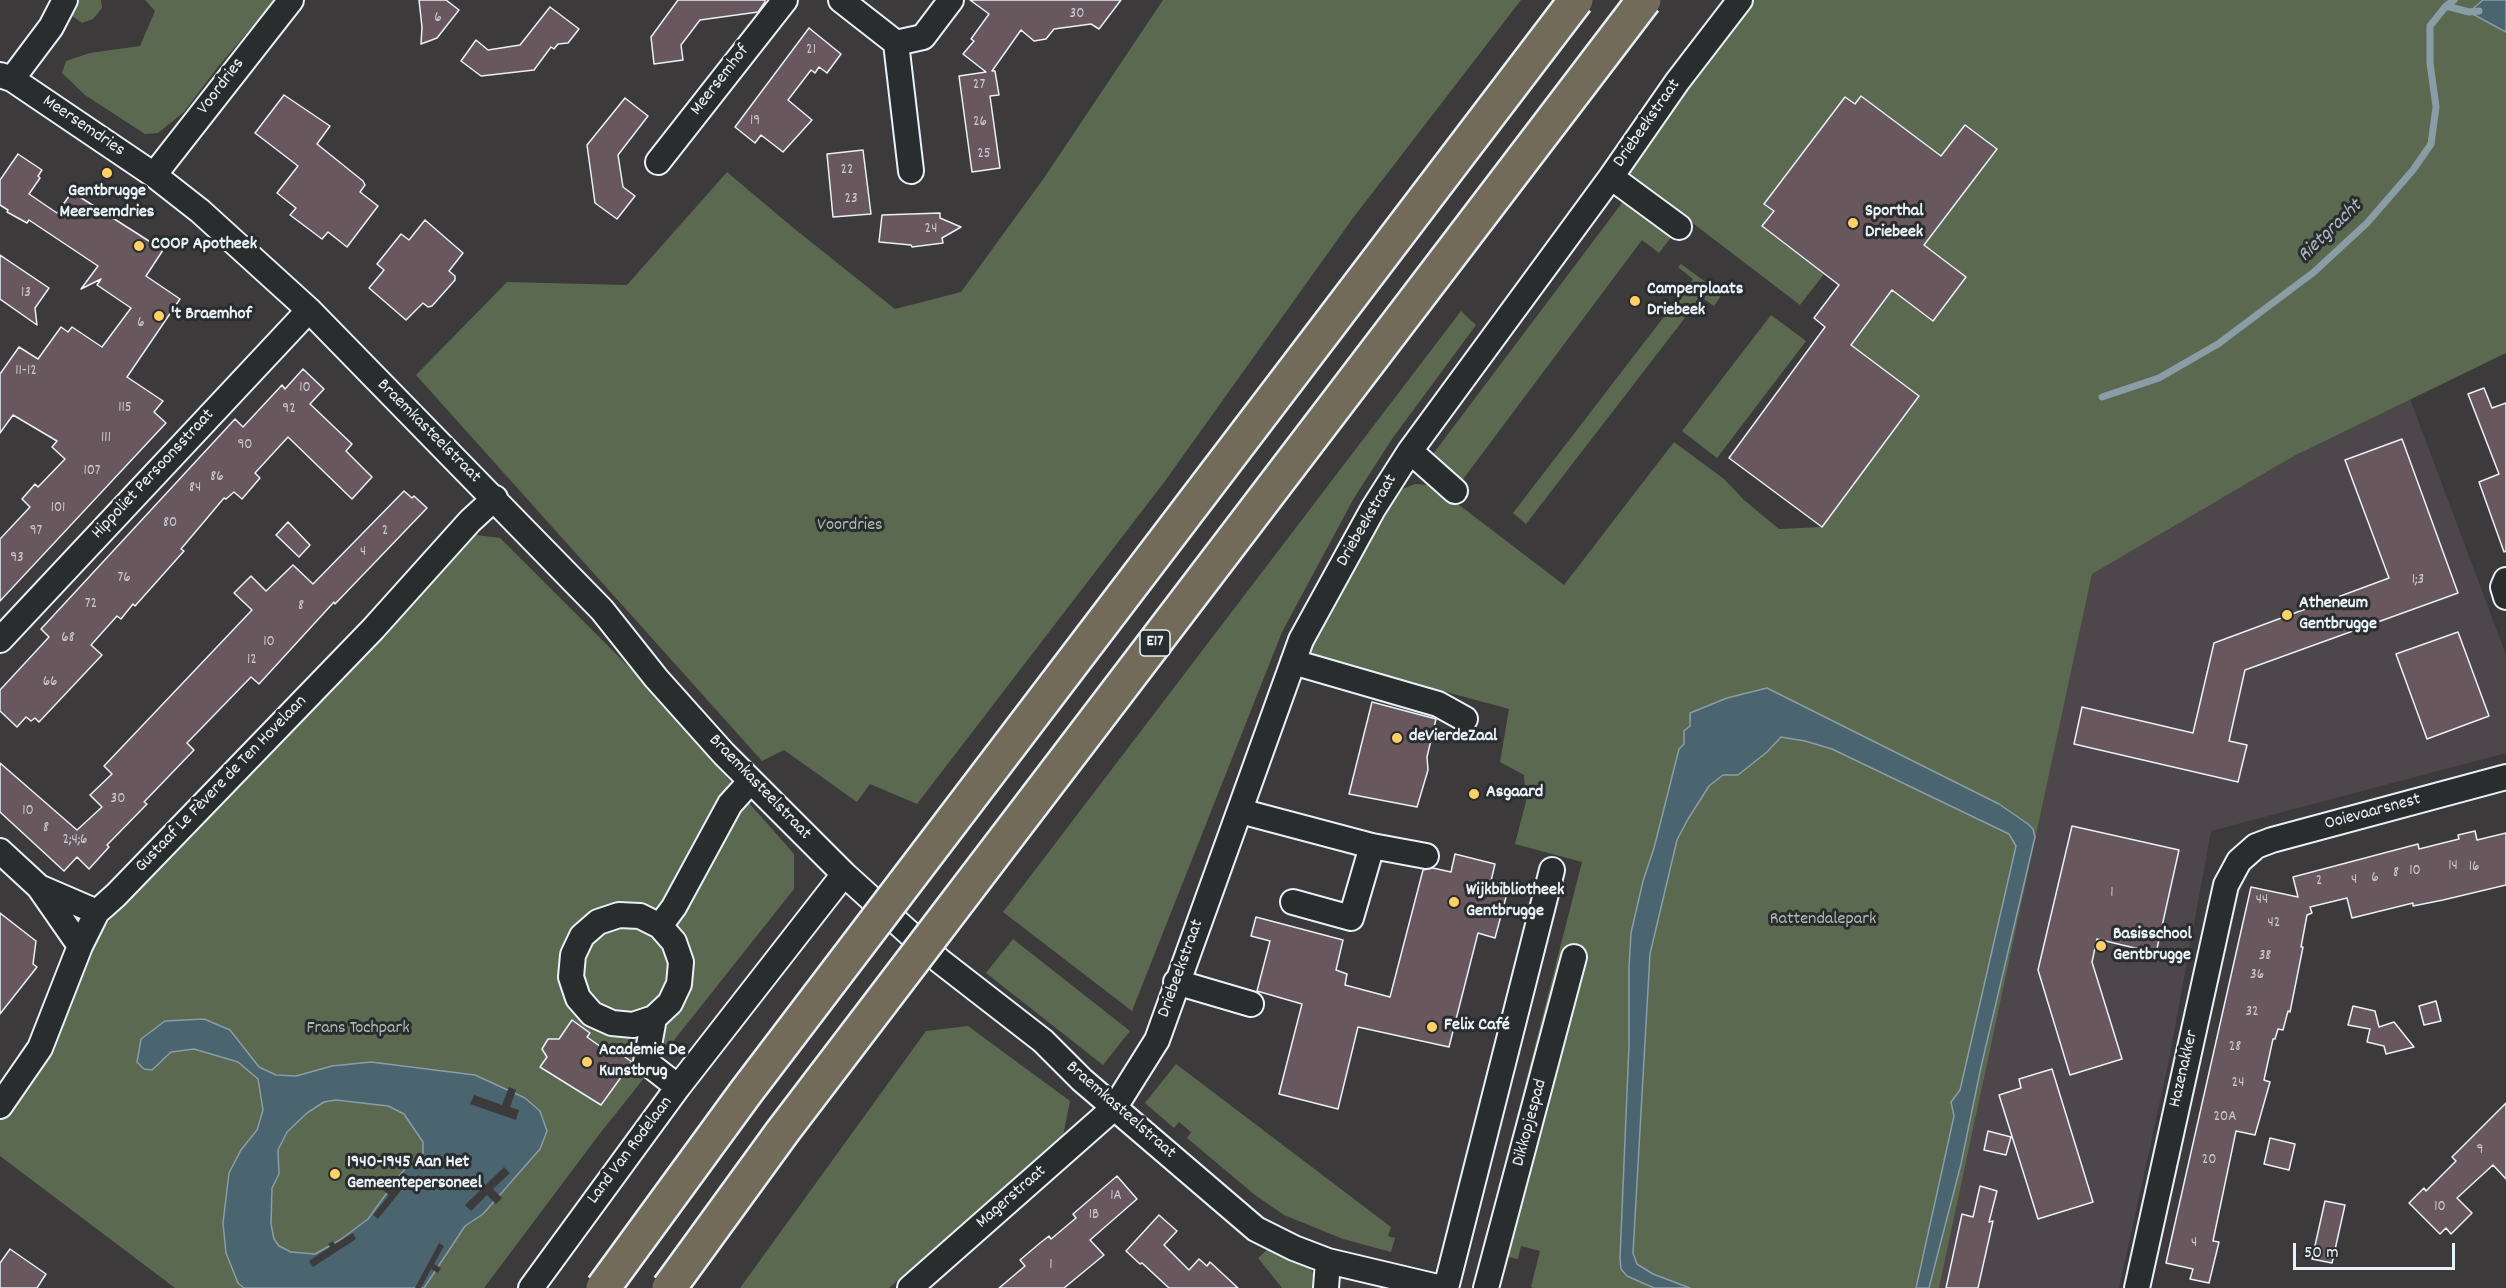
<!DOCTYPE html>
<html>
<head>
<meta charset="utf-8">
<style>
  body { margin:0 }
  #map { position:relative; width:2506px; height:1288px; overflow:hidden; background:#3d3a3c; font-family:Dekko,sans-serif }
  canvas { display:block }
  .scale { position:absolute; left:2293px; top:1243px; width:162px; height:27px; box-sizing:border-box; border:3px solid #e8f1f8; border-top:0; padding-left:8px; font-size:18px; line-height:21px; white-space:nowrap; color:#e8f1f8; -webkit-text-stroke:4px #2a2d2e; paint-order:stroke }
</style>
</head>
<body>
<div id="map">
<canvas width="2506" height="1288"></canvas>
<div class="scale">50 m</div>
</div>
<script>
const ctx = document.querySelector('canvas').getContext('2d');
ctx.lineJoin = 'round';
function paint(path, color) {
  ctx.fillStyle = color;
  ctx.fill(path, 'evenodd');
}
function shape(rows) {
  const path = new Path2D();
  for (const r of rows) {
    path.moveTo(r[0], r[1]);
    for (let i = 2; i < r.length; i += 2) path.lineTo(r[i], r[i + 1]);
  }
  return path;
}
function trace(path, color, width, dash) {
  ctx.strokeStyle = color;
  ctx.lineWidth = width;
  ctx.lineCap = dash ? 'butt' : 'round';
  ctx.setLineDash(dash || []);
  ctx.stroke(path);
}
function drawText(font, color, halo, rows, align = 'center') {
  ctx.font = font + ' Dekko,sans-serif';
  ctx.lineWidth = 6;
  ctx.setLineDash([]);
  ctx.textBaseline = 'middle';
  ctx.strokeStyle = halo;
  ctx.fillStyle = color;
  for (const [text, x, y, turn = 0] of rows) {
    ctx.save();
    ctx.translate(x, y);
    ctx.rotate((+turn || 0) * Math.PI / 180);
    ctx.textAlign = isNaN(turn) ? turn : align;
    if (halo) ctx.strokeText(text, 0, 0);
    ctx.fillText(text, 0, 0);
    ctx.restore();
  }
}
paint(shape([
  [2410,399,2506,655,2506,753,2211,831,2169,1060,2119,1288,1939,1288,2092,574,2294,456]
]), '#4d464a');
paint(shape([
  [71,0,101,0,102,8,93,19,82,23,72,16,70,12],
  [145,0,275,0,217,68,184,112,158,133,145,134,85,95,62,73,66,61,90,53,140,46,155,11],
  [1163,0,1521,0,1353,218,1165,481,917,804,870,784,857,802,784,750,762,761,416,375,507,282,627,285,727,172,791,226,895,309,961,292,1044,178],
  [1752,0,2483,0,2470,11,2506,32,2506,353,2294,456,2092,574,1939,1288,1533,1288,1531,1287,1540,1251,1521,1246,1518,1259,1504,1256,1505,1239,1487,1233,1582,862,1515,844,1526,801,1524,775,1500,762,1509,709,1306,654,1381,514,1400,490,1415,484,1429,485,1450,498,1564,585,1674,442,1724,479,1744,500,1779,529,1822,527,1919,396,1851,345,1905,274,1918,284,1906,300,1933,321,1966,278,1940,257,1909,265,1997,149,1965,125,1941,156,1862,96,1855,104,1845,97,1764,204,1773,211,1762,227,1824,274,1800,305,1627,173,1638,161,1644,142],
  [1625,199,1672,236,1659,253,1642,240,1461,482,1430,458],
  [1681,264,1722,294,1714,306,1701,297,1526,524,1513,513,1693,279,1678,267],
  [1461,311,1476,325,1392,439,1354,498,1282,632,1132,1011,1003,912],
  [1771,315,1806,341,1717,458,1682,431],
  [469,534,500,538,632,670,794,854,794,889,598,1136,484,1288,175,1288,0,1156,0,1118,29,1081,81,970,104,928,122,904,328,695],
  [1013,939,1130,1031,1103,1065,986,973],
  [968,1026,1070,1101,1063,1136,889,1288,740,1288,926,1031],
  [1176,1064,1391,1227,1388,1236,1395,1238,1391,1252,1343,1239,1284,1215,1255,1195,1187,1138,1191,1132,1179,1122,1174,1128,1145,1103],
  [1269,1248,1308,1265,1316,1278,1317,1288,1282,1288,1258,1258]
]), '#5b6951');
const water = shape([
  [2483,0,2506,0,2506,32,2469,12,2483,0],
  [1767,688,1999,804,2028,824,2033,829,2035,837,1981,1067,1961,1164,1929,1288,1916,1288,1954,1116,1951,1102,1960,1090,2016,846,2009,834,1832,749,1805,741,1781,737,1767,752,1738,775,1723,775,1709,786,1688,819,1677,840,1650,954,1633,1253,1637,1264,1653,1274,1690,1288,1654,1288,1627,1276,1621,1269,1620,1258,1629,1045,1629,967,1631,933,1643,881,1654,848,1679,749,1684,744,1684,731,1690,726,1690,713,1727,698,1767,688],
  [204,1019,230,1030,259,1067,276,1075,296,1076,332,1066,371,1062,475,1075,525,1098,540,1111,547,1131,540,1149,483,1214,465,1226,424,1288,244,1288,238,1283,226,1253,223,1223,229,1173,241,1150,257,1130,263,1110,258,1079,238,1062,194,1049,171,1052,152,1070,144,1069,137,1062,141,1039,165,1021,204,1019],
  [336,1100,388,1106,404,1114,423,1142,423,1153,414,1165,406,1168,400,1175,368,1219,340,1240,315,1254,291,1252,279,1246,274,1239,271,1224,272,1188,279,1174,278,1150,287,1132,307,1113,324,1102,336,1100]
]);
paint(water, '#4b6570');
trace(water, '#8a9da6', 1.5);
paint(shape([
  [509,1087,516,1090,510,1107,519,1110,516,1120,470,1104,474,1095,502,1105],
  [504,1167,510,1173,493,1189,502,1198,496,1204,487,1195,471,1211,465,1205],
  [406,1174,411,1178,378,1219,373,1215,389,1195,383,1190,386,1187,393,1191],
  [353,1233,356,1239,313,1267,309,1261,330,1247,328,1244,333,1241,335,1244],
  [439,1243,444,1246,434,1264,441,1268,438,1273,431,1269,421,1288,415,1288]
]), '#3d3a3c');
trace(shape([
  [2446,6,2469,12,2479,11],
  [2102,397,2159,378,2218,344,2314,272,2367,223,2413,170,2431,144,2436,107,2430,63,2430,26,2446,6,2454,0]
]), '#8a9da6', 7);
const building = shape([
  [419,0,446,0,459,10,437,38,421,44,422,27,419,0],
  [678,0,765,0,765,2,758,12,700,20,681,45,683,60,654,64,651,37,678,0],
  [970,0,1121,0,1099,29,1091,24,1054,29,1046,39,1034,41,1021,30,992,71,995,71,999,95,990,96,1000,168,972,172,959,76,986,72,963,54,974,41,971,39,989,14,970,0],
  [550,7,579,29,568,43,558,44,554,49,551,47,534,70,481,76,461,61,476,40,488,50,520,45,550,7],
  [809,28,841,54,827,73,819,67,815,73,811,70,788,100,812,120,783,152,761,135,755,143,735,127,809,28],
  [284,95,330,126,317,144,363,181,365,185,360,192,378,206,347,247,328,232,322,239,290,215,296,208,277,193,298,166,255,133,284,95],
  [1861,96,1941,156,1965,125,1997,149,1924,245,1966,277,1933,321,1892,290,1851,345,1919,396,1822,527,1729,458,1825,327,1814,318,1839,285,1762,226,1774,211,1764,204,1845,97,1855,104,1861,96],
  [625,98,648,116,618,155,623,187,635,196,617,219,595,203,587,145,625,98],
  [863,150,871,214,833,217,827,154,863,150],
  [18,154,42,170,38,176,40,178,29,194,57,213,72,192,163,250,146,276,180,299,127,377,163,401,154,412,166,423,0,601,0,539,30,507,22,499,35,484,38,487,65,459,52,447,57,441,13,415,0,433,0,374,19,347,38,359,61,327,68,332,72,327,102,347,131,308,97,285,101,279,81,289,98,266,29,220,27,223,7,212,8,210,0,205,0,180,18,154],
  [940,213,940,218,961,227,942,238,943,243,912,247,911,245,879,242,882,215,940,213],
  [425,220,463,253,449,271,455,276,455,280,432,306,428,307,423,303,406,320,369,288,384,270,377,264,401,234,409,240,425,220],
  [0,255,49,288,35,308,37,325,0,299,0,255],
  [303,369,324,389,310,404,352,444,346,451,372,477,352,499,288,437,255,473,260,478,242,499,234,492,226,499,224,498,181,549,184,551,135,606,133,604,121,619,117,616,91,645,102,655,39,722,35,718,31,721,26,717,17,727,0,711,0,690,49,637,41,629,235,419,243,427,282,385,285,389,303,369],
  [2484,388,2492,408,2506,403,2506,551,2504,552,2479,482,2499,474,2468,394,2484,388],
  [2402,439,2458,593,2245,670,2229,741,2247,745,2238,782,2074,744,2082,707,2193,733,2214,643,2389,578,2345,460,2402,439],
  [404,491,412,498,414,496,427,508,335,604,334,602,259,684,251,677,187,743,194,750,144,802,147,804,107,845,109,847,89,869,77,857,64,871,0,812,0,763,77,830,102,807,90,795,112,774,104,766,252,610,234,593,251,576,266,591,293,565,313,584,404,491],
  [288,522,310,545,299,557,276,535,288,522],
  [2458,632,2489,716,2427,739,2396,654,2458,632],
  [1372,702,1436,719,1427,757,1428,770,1417,807,1349,794,1372,702],
  [2072,826,2179,850,2156,953,2097,939,2092,962,2122,1059,2070,1075,2038,970,2072,826],
  [2475,831,2477,840,2506,833,2506,885,2443,900,2413,906,2413,903,2352,918,2347,898,2310,907,2312,913,2307,915,2301,947,2303,947,2290,1012,2288,1011,2283,1030,2278,1029,2275,1039,2273,1039,2264,1080,2270,1082,2255,1135,2236,1131,2213,1241,2219,1242,2209,1283,2190,1279,2193,1269,2166,1263,2251,887,2298,897,2293,877,2418,844,2419,849,2459,839,2458,835,2475,831],
  [1455,854,1495,864,1491,881,1509,886,1495,938,1478,933,1449,1047,1358,1027,1338,1109,1279,1094,1302,1004,1257,991,1270,941,1251,936,1256,917,1343,940,1336,970,1347,974,1345,985,1390,997,1423,870,1433,868,1451,872,1455,854],
  [0,913,36,941,33,964,37,967,0,1014,0,913],
  [2436,1001,2441,1021,2424,1025,2419,1006,2436,1001],
  [2353,1006,2375,1011,2379,1027,2394,1022,2414,1047,2386,1054,2384,1046,2367,1042,2370,1029,2348,1025,2353,1006],
  [572,1020,590,1033,587,1037,608,1052,615,1050,632,1062,601,1105,540,1067,547,1057,542,1049,548,1039,559,1039,572,1020],
  [2052,1069,2093,1202,2038,1219,1999,1095,2021,1088,2019,1079,2052,1069],
  [2506,1103,2506,1179,2493,1165,2457,1198,2472,1213,2451,1234,2446,1228,2440,1234,2409,1203,2424,1188,2426,1191,2456,1161,2452,1157,2506,1103],
  [1988,1131,2011,1137,2006,1155,1984,1150,1988,1131],
  [2270,1138,2295,1144,2289,1170,2264,1164,2270,1138],
  [1117,1176,1137,1199,1090,1240,1104,1255,1064,1288,999,1288,1025,1266,1020,1260,1040,1243,1049,1236,1051,1239,1076,1218,1073,1214,1117,1176],
  [1980,1186,1997,1191,1989,1222,1993,1221,1978,1288,1946,1288,1962,1214,1973,1217,1980,1186],
  [2325,1201,2345,1205,2332,1263,2312,1259,2325,1201],
  [1159,1215,1177,1231,1164,1245,1189,1270,1199,1259,1207,1266,1210,1262,1238,1288,1169,1288,1142,1263,1140,1264,1126,1251,1159,1215],
  [10,1249,46,1274,37,1288,0,1288,0,1263,10,1249]
]);
paint(building, '#69575e');
trace(building, '#e8f1f8', 1.5);
const minor = shape([
  [841,0,896,43,911,171],
  [896,43,923,37,951,0],
  [0,75,12,79,154,175,200,211,309,310,602,610,656,678,724,754,844,874,940,961,1043,1041,1082,1080,1256,1229,1294,1248,1328,1261,1442,1288],
  [12,79,51,27,65,0],
  [658,162,785,0],
  [154,175,291,0],
  [1611,177,1679,227],
  [1410,451,1455,491],
  [2506,580,2503,587,2506,597],
  [0,640,309,310],
  [1293,662,1438,704,1465,719],
  [1240,811,1372,846,1426,856],
  [0,851,39,887,97,912],
  [39,887,80,946],
  [1293,902,1351,918,1372,846],
  [660,926,640,916,619,915,598,922,582,936,573,955,571,977,578,998,592,1014,612,1023,633,1025,654,1018,670,1003,679,984,681,962,674,942,660,926,674,907,730,804,750,782],
  [1176,982,1251,1004],
  [654,1018,646,1062,678,1087],
  [0,1106,40,1048,80,946,97,912,116,895,373,629,470,521,495,498],
  [531,1288,678,1087,844,874],
  [910,1288,1115,1107,1157,1040,1301,640,1373,509,1410,451,1611,177,1677,82,1740,0],
  [1326,1288,1328,1261],
  [1446,1288,1552,870],
  [1486,1288,1574,957],
  [2137,1288,2226,885,2239,861,2256,846,2272,840,2506,777]
]);
trace(minor, '#e8f1f8', 28);
trace(minor, '#2a2d2e', 24);
const highwayBridge = shape([
  [603,1288,746,1092,1576,0],
  [669,1288,783,1131,1644,0]
]);
trace(highwayBridge, '#e8f1f8', 38, []);
trace(highwayBridge, '#736b5a', 33);
for (const [x, y, r, color] of [
  [107,173,6,"#ffd166"],
  [1853,223,6,"#ffd166"],
  [139,246,6,"#ffd166"],
  [1635,301,6,"#ffd166"],
  [159,316,6,"#ffd166"],
  [2287,615,6,"#ffd166"],
  [1397,738,6,"#ffd166"],
  [1474,794,6,"#ffd166"],
  [1454,902,6,"#ffd166"],
  [2101,946,6,"#ffd166"],
  [1432,1027,6,"#ffd166"],
  [587,1062,6,"#ffd166"],
  [335,1174,6,"#ffd166"]
]) {
  const dot = new Path2D();
  dot.arc(x, y, r, 0, 2 * Math.PI);
  ctx.fillStyle = color;
  ctx.fill(dot);
  trace(dot, '#2a2d2e', 2);
}
drawText('15px', '#c8cad2', null, [
  ["30",1077,15],
  ["6",438,19],
  ["21",811,51],
  ["27",979,86],
  ["19",755,122],
  ["26",980,123],
  ["25",984,155],
  ["22",847,171],
  ["23",851,200],
  ["24",931,230],
  ["13",26,294],
  ["6",141,324],
  ["11-12",26,372],
  ["10",305,389],
  ["115",125,409],
  ["92",289,410],
  ["111",106,439],
  ["90",245,446],
  ["107",92,472],
  ["86",217,478],
  ["84",195,489],
  ["101",58,509],
  ["80",170,524],
  ["97",36,532],
  ["2",385,532],
  ["4",363,553],
  ["93",17,559],
  ["76",124,579],
  ["1;3",2418,581],
  ["72",91,605],
  ["8",301,607],
  ["68",68,639],
  ["10",269,643],
  ["12",252,661],
  ["66",50,683],
  ["30",118,800],
  ["10",28,812],
  ["8",46,829],
  ["2;4;6",75,841],
  ["14",2453,867],
  ["16",2474,868],
  ["10",2415,872],
  ["8",2396,874],
  ["6",2375,879],
  ["4",2354,881],
  ["2",2319,882],
  ["1",2112,894],
  ["44",2262,901],
  ["42",2274,924],
  ["38",2265,957],
  ["36",2257,976],
  ["32",2252,1013],
  ["28",2235,1048],
  ["24",2238,1084],
  ["20A",2225,1118],
  ["9",2480,1151],
  ["20",2209,1161],
  ["1A",1116,1197],
  ["10",2440,1208],
  ["1B",1094,1216],
  ["4",2194,1244],
  ["1",1051,1266]
]);
for (const [x, y, w] of [
  [1155,643,30]
]) {
  const box = new Path2D();
  box.roundRect(x - w / 2, y - 13, w, 26, 4.5);
  ctx.fillStyle = '#2a2d2e';
  ctx.fill(box);
  trace(box, '#e8f1f8', 1.5);
}
drawText('bold 16px', '#e8f1f8', null, [
  ["E17",1155,643]
]);
drawText('18px', '#e8f1f8', '#2a2d2e', [
  ["Meersemhof",721,81,-52],
  ["Voordries",222,87,-53],
  ["Driebeekstraat",1648,124,-55],
  ["Meersemdries",83,127,34],
  ["Braemkasteelstraat",428,432,45],
  ["Hippoliet Persoonsstraat",154,475,-47],
  ["Driebeekstraat",1368,521,-60],
  ["Gustaaf Le Fèvere de Ten Hovelaan",222,785,-46],
  ["Braemkasteelstraat",759,788,46],
  ["Ooievaarsnest",2373,813,-15],
  ["Driebeekstraat",1182,969,-70],
  ["Hazenakker",2185,1069,-77],
  ["Braemkasteelstraat",1120,1111,41],
  ["Dikkopjespad",1531,1123,-75],
  ["Land Van Rodelaan",631,1151,-53],
  ["Magerstraat",1012,1198,-41]
]);
drawText('bold 18px', '#e8f1f8', '#2a2d2e', [
  ["Gentbrugge",107,193,"center"],
  ["Meersemdries",107,214,"center"],
  ["Sporthal",1865,213],
  ["Driebeek",1865,234],
  ["COOP Apotheek",151,246],
  ["Camperplaats",1647,291],
  ["Driebeek",1647,312],
  ["'t Braemhof",171,316],
  ["Atheneum",2299,605],
  ["Gentbrugge",2299,626],
  ["deVierdeZaal",1409,738],
  ["Asgaard",1486,794],
  ["Wijkbibliotheek",1466,892],
  ["Gentbrugge",1466,913],
  ["Basisschool",2113,936],
  ["Gentbrugge",2113,957],
  ["Felix Café",1444,1027],
  ["Academie De",599,1052],
  ["Kunstbrug",599,1073],
  ["1940-1945 Aan Het",347,1164],
  ["Gemeentepersoneel",347,1185]
], 'left');
drawText('18px', '#b0bbb5', '#2a2d2e', [
  ["Voordries",850,527],
  ["Rattendalepark",1823,921],
  ["Frans Tochpark",358,1030]
]);
drawText('italic 20px', '#a9b9c2', '#2a2d2e', [
  ["Rietgracht",2331,232,-44]
]);
</script>
</body>
</html>
